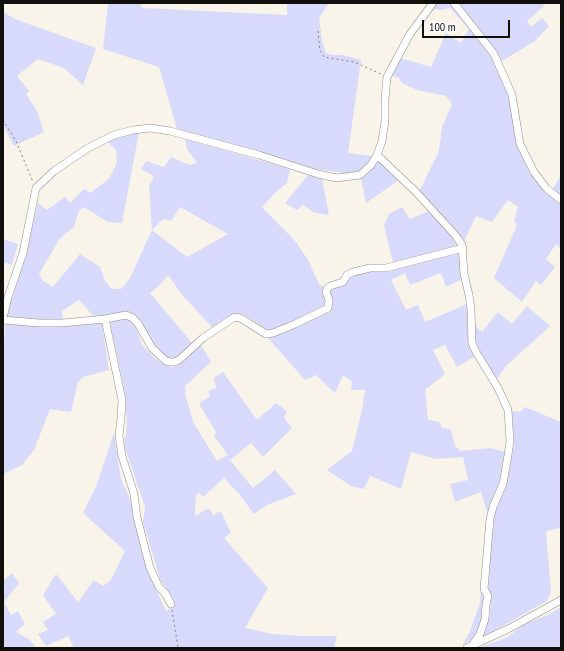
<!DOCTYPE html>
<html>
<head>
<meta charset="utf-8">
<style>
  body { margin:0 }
  #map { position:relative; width:564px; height:651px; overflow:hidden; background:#f8f4ea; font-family:"PT Sans Narrow",sans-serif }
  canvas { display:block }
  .frame { position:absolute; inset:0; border:4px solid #110f0c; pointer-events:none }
  .scale { position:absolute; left:422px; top:20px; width:88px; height:18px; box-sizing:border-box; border:2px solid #110f0c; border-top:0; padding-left:5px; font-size:12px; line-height:14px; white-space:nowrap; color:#110f0c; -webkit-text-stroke:3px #fff; paint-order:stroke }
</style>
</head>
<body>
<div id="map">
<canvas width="564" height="651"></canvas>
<div class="frame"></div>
<div class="scale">100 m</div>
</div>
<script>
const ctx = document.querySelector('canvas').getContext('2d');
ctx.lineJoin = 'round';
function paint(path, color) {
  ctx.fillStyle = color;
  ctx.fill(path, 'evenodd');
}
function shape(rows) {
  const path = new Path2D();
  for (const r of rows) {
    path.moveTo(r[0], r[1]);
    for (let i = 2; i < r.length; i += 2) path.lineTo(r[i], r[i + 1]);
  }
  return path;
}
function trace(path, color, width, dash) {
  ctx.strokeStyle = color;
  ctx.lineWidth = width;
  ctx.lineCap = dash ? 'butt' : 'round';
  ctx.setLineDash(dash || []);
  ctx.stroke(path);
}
paint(shape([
  [108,3,140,3,142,8,287,15,287,3,329,3,319,18,322,41,326,53,333,55,343,55,361,60,348,153,372,156,370,161,365,167,356,173,343,173,316,169,177,129,159,67,103,49],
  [437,3,450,3,492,56,510,97,516,143,529,172,547,192,561,204,561,249,556,244,546,259,555,267,541,285,536,281,522,302,494,278,517,225,514,221,518,207,508,200,492,222,476,216,464,241,419,192,439,151,442,127,452,104,446,96,417,90,402,83,399,78,392,76,400,58,431,67,446,33,461,43,469,29,450,8,440,10,434,9,414,33],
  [457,3,543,3,544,6,527,21,531,27,542,18,549,26,535,41,502,61,491,45],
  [3,12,15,19,96,48,83,85,64,68,38,59,17,76,29,91,26,94,37,111,44,132,14,146,3,125],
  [139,132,122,223,108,222,83,207,79,211,74,227,60,238,39,274,43,281,53,287,80,254,100,267,105,281,112,289,121,289,130,278,152,230,149,187,154,176,141,169,146,161,164,167,171,157,190,165,197,163,187,149,185,139,290,169,287,183,276,192,262,207,296,242,308,260,319,284,324,288,326,301,323,307,279,328,268,330,243,314,235,313,212,327,182,295,168,275,160,285,150,293,192,343,176,358,168,358,156,348,151,342,140,321,135,315,94,317,79,300,62,311,63,319,51,320,6,318,22,267,38,203,47,210,65,197,70,203,84,189,90,193,109,179,117,162,116,150,108,142,120,136],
  [180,207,228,234,187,257,152,230,163,219,171,221],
  [379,160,399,180,366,203,361,179,371,171],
  [309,174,322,179,329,215,315,213,303,205,297,210,285,203],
  [561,175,561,196,552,190],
  [402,207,410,219,429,211,452,237,457,246,393,263,384,225,389,214],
  [3,239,18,244,12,265,3,262],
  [460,253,461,280,446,287,441,273,410,285,405,273,391,280,406,310,418,305,425,322,467,304,469,344,474,357,457,367,445,345,433,350,445,374,425,390,428,420,439,422,442,428,451,429,455,446,461,451,491,448,505,452,498,487,487,512,481,492,455,502,450,484,468,480,463,457,436,459,411,452,401,489,370,476,364,489,351,486,327,470,352,451,362,410,365,390,351,390,352,382,343,375,335,393,316,375,305,380,267,337,330,310,333,303,329,293,329,290,352,274,365,272,378,272],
  [527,306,550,326,506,366,497,379,478,351,475,337,474,325,482,332,498,312,512,324],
  [121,318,130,319,135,324,142,345,157,360,165,365,171,367,179,365,201,345,211,362,185,386,186,397,193,422,217,461,228,455,214,436,216,432,199,404,210,396,208,391,216,388,214,378,223,372,257,420,276,403,287,411,284,418,292,428,263,457,251,443,230,460,253,488,275,470,296,494,267,505,254,514,240,495,224,478,203,497,200,493,196,495,195,516,209,508,213,515,221,511,231,533,224,538,268,588,245,628,273,634,303,636,337,636,334,648,74,648,68,636,46,646,38,634,48,630,43,622,56,614,43,595,56,574,78,602,94,580,103,586,111,580,125,551,83,513,96,487,114,433,121,479,131,501,145,564,166,611,174,605,173,598,160,579,143,522,145,507,124,445,127,426,125,393,110,322],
  [102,322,109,370,83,377,78,382,71,412,50,409,34,450,22,465,3,474,3,374,5,323],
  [525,407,561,422,561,528,546,531,551,592,547,601,492,632,482,636,490,614,491,596,488,588,491,521,506,485,514,446,512,411,520,412],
  [12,573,19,583,4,602,11,615,18,611,25,624,16,632,30,640,36,648,3,648,3,591,5,588,3,581],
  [481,589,484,598,483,617,478,632,471,640,462,646,470,631,480,603],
  [561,607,561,648,478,648,508,637,524,624,550,614]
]), '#d8dafb');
const street = shape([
  [454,3,494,54,512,95,520,144,534,172,546,188,561,200],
  [377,155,416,192,456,236,462,245,464,274,469,295,471,309,472,343,476,352,498,388,508,410,510,441,508,455,503,484,493,507,490,519,484,589,488,596,486,605,485,619,480,634,473,644],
  [3,318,8,297,23,253,36,188,54,171,88,148,114,135,133,130,150,128,170,131,259,155,318,174,337,178,360,175,371,165,377,155,382,141,385,121,385,99,387,77,410,34,433,3],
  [105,319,122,400,121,418,119,436,122,456,134,494,137,517,150,568,159,587,165,593,171,604],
  [3,320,39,323,62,323,105,319,126,315,133,318,139,325,152,348,166,361,170,362,174,362,179,360,203,338,233,318,237,317,242,319,266,334,273,333,295,324,328,308,329,300,326,292,327,289,330,286,343,282,347,275,353,272,370,268,386,268,463,248],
  [467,648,510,628,561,600]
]);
trace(street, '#928e85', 8);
trace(shape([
  [318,31,320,51,324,57,354,62,381,74],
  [3,120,16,141,33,182],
  [172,610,178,648]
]), '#85827b', 1, [2, 3]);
trace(street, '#fff', 7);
</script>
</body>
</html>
